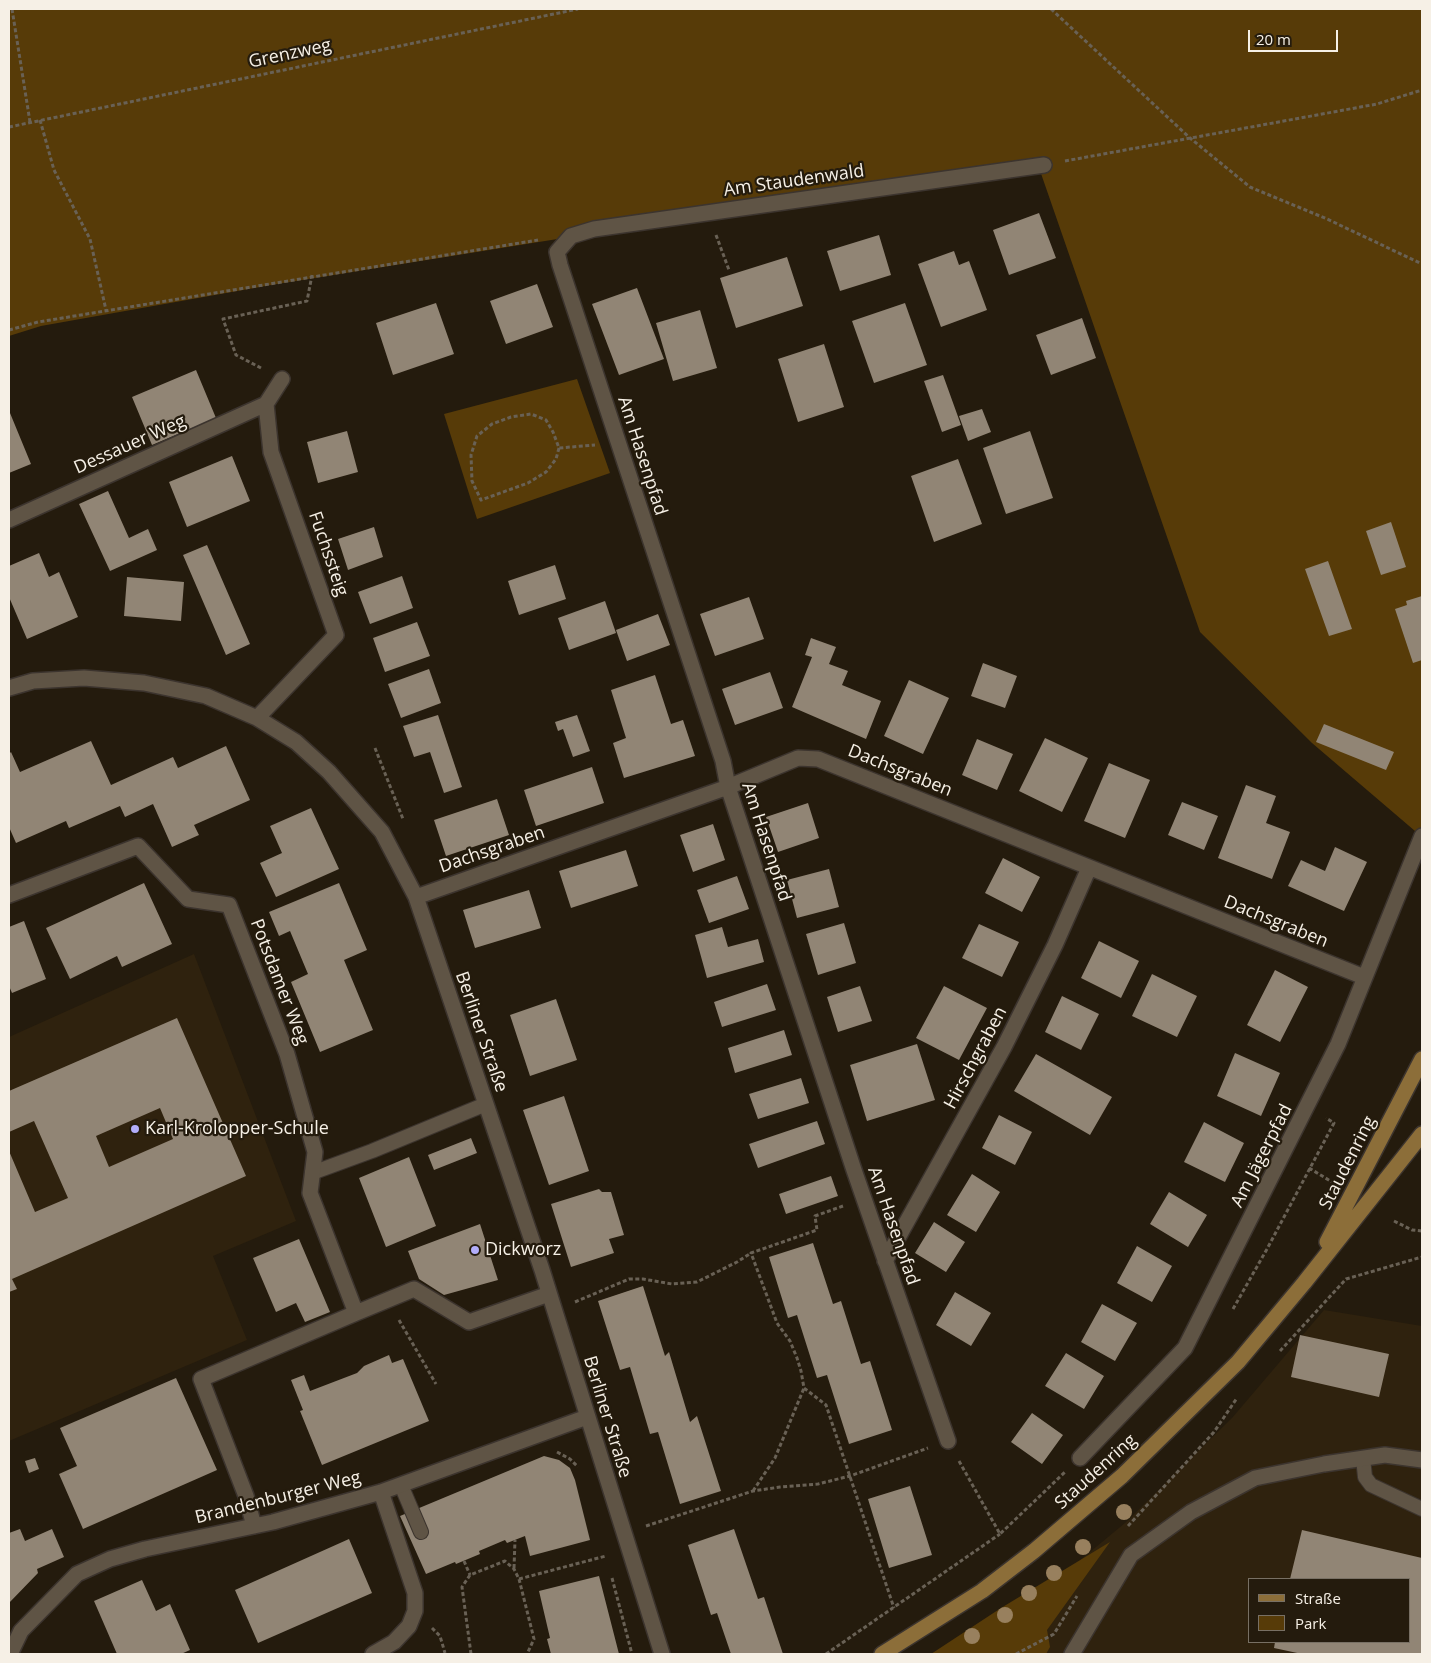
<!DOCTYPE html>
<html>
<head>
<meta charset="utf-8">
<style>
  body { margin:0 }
  #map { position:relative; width:1431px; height:1663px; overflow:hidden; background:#241b0d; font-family:"Open Sans",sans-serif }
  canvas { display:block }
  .frame { position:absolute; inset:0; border:10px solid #f6f0e6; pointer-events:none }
  .legend { position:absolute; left:1248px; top:1578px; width:162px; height:65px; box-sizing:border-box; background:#241b0d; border:1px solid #787064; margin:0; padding:6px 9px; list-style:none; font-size:15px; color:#f6f0e6 }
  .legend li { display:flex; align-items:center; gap:10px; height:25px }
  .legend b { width:25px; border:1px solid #787064 }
  .scale { position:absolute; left:1248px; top:30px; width:90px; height:22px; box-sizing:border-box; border:2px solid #f6f0e6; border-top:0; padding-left:6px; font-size:15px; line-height:18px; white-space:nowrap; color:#f6f0e6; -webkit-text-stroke:4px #241b0d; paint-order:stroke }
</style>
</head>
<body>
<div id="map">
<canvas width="1431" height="1663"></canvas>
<div class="frame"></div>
<ul class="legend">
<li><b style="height:6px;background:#8c6e39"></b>Straße</li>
<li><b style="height:14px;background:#573b08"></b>Park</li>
</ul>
<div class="scale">20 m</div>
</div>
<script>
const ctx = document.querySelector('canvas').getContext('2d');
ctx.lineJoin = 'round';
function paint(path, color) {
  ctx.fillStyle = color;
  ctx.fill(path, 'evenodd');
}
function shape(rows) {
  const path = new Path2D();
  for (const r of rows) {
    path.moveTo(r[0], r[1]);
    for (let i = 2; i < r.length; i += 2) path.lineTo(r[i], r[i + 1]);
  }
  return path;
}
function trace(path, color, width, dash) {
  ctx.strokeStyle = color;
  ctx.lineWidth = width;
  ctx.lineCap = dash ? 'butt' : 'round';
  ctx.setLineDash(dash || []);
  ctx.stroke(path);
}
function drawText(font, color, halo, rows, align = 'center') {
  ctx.font = font + ' "Open Sans",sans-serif';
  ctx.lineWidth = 4.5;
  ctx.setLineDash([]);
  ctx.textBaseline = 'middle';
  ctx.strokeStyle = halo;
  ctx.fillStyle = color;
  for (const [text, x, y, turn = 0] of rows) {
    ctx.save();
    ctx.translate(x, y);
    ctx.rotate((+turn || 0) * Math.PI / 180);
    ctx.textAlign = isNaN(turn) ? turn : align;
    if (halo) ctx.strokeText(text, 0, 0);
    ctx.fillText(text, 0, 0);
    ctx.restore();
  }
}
paint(shape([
  [194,954,296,1221,213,1256,247,1340,9,1441,9,1037],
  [1324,1310,1422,1326,1422,1654,950,1654,1004,1623,1125,1523,1232,1418],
  [1250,1579,1410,1579,1410,1642,1250,1642]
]), '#2f220e');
paint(shape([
  [9,9,1422,9,1422,837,1312,743,1200,632,1037,162,271,285,41,326,9,336],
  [577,379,610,473,477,519,444,414],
  [1110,1542,1047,1630,1050,1647,1046,1654,931,1654,1001,1608]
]), '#573b08');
paint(shape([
  [1039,213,1056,258,1009,275,993,230],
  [879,235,891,275,840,291,827,251],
  [954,251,959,265,969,261,987,310,941,327,918,264],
  [787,257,803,306,736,328,720,278],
  [537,284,553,327,506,344,490,301],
  [637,288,664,359,619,375,592,304],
  [436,303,454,354,393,375,376,323],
  [905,303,927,365,874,383,852,321],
  [700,310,717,368,673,381,656,323],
  [1082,318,1096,358,1051,375,1036,335],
  [824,344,844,407,798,422,778,359],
  [196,370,216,418,152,445,132,397],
  [943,375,961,425,942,432,924,381],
  [982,409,991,432,968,441,959,416],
  [9,413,10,413,31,464,9,473],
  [347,431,358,472,318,483,307,442],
  [1030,431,1053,498,1006,514,983,448],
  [232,456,250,501,187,527,169,482],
  [958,459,982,524,934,542,911,476],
  [108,491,129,538,148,529,157,550,110,571,79,504],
  [1391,522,1406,567,1381,575,1366,531],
  [374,527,383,557,348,570,338,539],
  [207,545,250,644,226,655,183,555],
  [39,553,49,577,59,572,78,617,27,639,9,597,9,566],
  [1328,561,1352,629,1329,636,1305,569],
  [555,565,566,599,519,615,508,581],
  [402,576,413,608,370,624,358,592],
  [127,577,184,582,181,621,124,616],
  [1422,596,1422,660,1413,663,1395,609,1407,605,1406,601],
  [749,597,764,639,715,656,700,614],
  [605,601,616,633,569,650,558,618],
  [658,614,670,645,627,661,616,630],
  [417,622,430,656,385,672,373,638],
  [811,638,836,647,829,664,848,671,842,685,881,701,866,739,792,707,812,657,805,655],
  [983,663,1017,676,1005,708,971,696],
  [429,669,441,703,401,718,388,684],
  [770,672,783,708,735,725,722,689],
  [655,675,671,724,683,720,695,756,624,778,613,743,626,738,611,690],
  [909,680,949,698,923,754,884,736],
  [438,715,462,787,444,793,430,752,414,757,403,726],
  [577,715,590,751,573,757,563,729,558,731,555,722],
  [1324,724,1394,752,1386,770,1316,742],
  [1045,738,1088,758,1062,812,1019,791],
  [977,739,1013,754,997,790,962,775],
  [91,741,111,785,173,757,178,768,226,746,250,800,194,825,199,835,172,847,153,804,125,817,120,806,69,828,66,821,16,843,9,827,9,754,11,752,20,772],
  [1109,763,1150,780,1125,838,1084,821],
  [592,767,604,803,536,826,524,790],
  [1246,785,1276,796,1266,823,1290,832,1272,879,1218,858],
  [497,799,509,835,446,856,434,820],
  [1182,802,1218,816,1204,850,1168,835],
  [808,803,819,838,778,852,766,817],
  [311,808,339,869,276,897,260,863,282,853,270,826],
  [713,824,725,860,693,872,680,835],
  [1335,847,1367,862,1344,911,1288,886,1301,860,1325,871],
  [626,850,638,886,571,908,559,871],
  [1003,858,1040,877,1022,912,985,893],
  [829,869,839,907,797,918,787,880],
  [737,876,749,909,709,923,697,890],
  [144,883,172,944,122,967,117,956,70,979,46,928],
  [339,883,367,950,344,960,373,1030,320,1052,291,982,308,974,290,931,279,936,269,912],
  [529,890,541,928,475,948,463,910],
  [24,921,46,979,12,993,9,986,9,927],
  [844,923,856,963,818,975,806,934],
  [979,924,1019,942,1002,977,962,958],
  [722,927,728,947,758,939,764,962,707,978,695,935],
  [1099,941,1139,961,1121,998,1081,978],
  [1275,970,1308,987,1280,1042,1247,1025],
  [1152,974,1197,996,1177,1037,1132,1016],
  [767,984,776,1010,722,1027,714,1002],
  [860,986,872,1021,838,1032,827,997],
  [944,986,987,1008,959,1060,916,1038],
  [1062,996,1099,1014,1081,1050,1045,1032],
  [556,999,577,1060,530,1076,510,1015],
  [177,1018,246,1176,12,1279,17,1289,9,1292,9,1151,35,1212,68,1198,34,1121,9,1132,9,1091],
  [160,1108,173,1139,109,1167,96,1136],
  [784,1030,792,1055,735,1073,728,1048],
  [917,1044,935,1100,867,1121,850,1065],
  [1235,1053,1280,1073,1261,1116,1217,1096],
  [1036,1054,1112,1097,1090,1135,1014,1091],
  [801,1078,809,1103,758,1119,749,1094],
  [564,1096,589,1171,549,1185,523,1110],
  [999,1115,1032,1132,1015,1165,982,1148],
  [817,1121,825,1144,758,1168,749,1144],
  [1204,1122,1244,1143,1225,1182,1184,1162],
  [471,1138,477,1153,434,1170,428,1155],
  [409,1157,436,1226,386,1247,359,1178],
  [972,1174,1000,1192,976,1232,947,1215],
  [831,1176,838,1196,786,1214,779,1194],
  [599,1189,602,1192,611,1192,624,1235,609,1239,614,1253,571,1267,551,1204],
  [1169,1192,1207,1215,1188,1247,1150,1224],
  [934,1222,965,1242,946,1272,915,1253],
  [480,1224,498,1280,444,1295,419,1279,408,1251],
  [299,1239,330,1312,305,1322,296,1303,276,1312,253,1258],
  [813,1243,833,1304,841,1301,861,1364,870,1361,892,1430,849,1444,827,1375,817,1378,797,1315,788,1318,769,1257],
  [1137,1246,1172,1266,1152,1302,1117,1283],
  [643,1286,665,1356,669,1352,690,1422,697,1416,721,1491,680,1504,658,1432,650,1434,630,1367,620,1370,598,1301],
  [955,1292,991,1313,971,1346,936,1325],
  [1102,1304,1137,1323,1115,1361,1081,1342],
  [1300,1335,1389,1354,1379,1397,1291,1377],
  [1066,1353,1104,1376,1084,1409,1045,1386],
  [389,1355,392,1363,403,1359,429,1421,322,1465,300,1411,303,1410,291,1380,304,1375,310,1391,357,1373,364,1366],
  [176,1378,217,1470,83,1529,59,1474,77,1466,60,1428],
  [1032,1413,1063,1435,1042,1464,1011,1442],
  [544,1456,559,1460,570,1468,575,1480,590,1540,530,1556,525,1536,507,1543,505,1540,479,1551,480,1554,456,1564,455,1562,426,1574,400,1516],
  [35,1458,39,1469,29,1473,25,1461],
  [910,1486,932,1555,889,1568,868,1499],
  [20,1529,25,1541,52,1529,64,1557,37,1569,38,1573,9,1603,9,1533],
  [734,1529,758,1599,764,1597,783,1654,731,1654,717,1613,711,1615,688,1545],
  [1302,1530,1422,1558,1422,1654,1302,1654,1274,1648,1275,1642,1410,1642,1410,1579,1290,1579],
  [349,1539,372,1593,258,1643,235,1590],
  [599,1576,619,1654,551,1654,547,1639,550,1638,539,1591],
  [142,1580,156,1611,170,1604,190,1650,181,1654,117,1654,94,1601]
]), '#918575');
const lane = shape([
  [312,1173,372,1151,486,1104],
  [1363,1458,1365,1477,1371,1485,1422,1509],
  [401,1485,421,1532]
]);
const street = shape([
  [9,520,266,404],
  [9,688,33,681,84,678,144,683,206,696,257,718,296,742,329,772,382,832,416,897,542,1270,662,1654],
  [257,718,336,635,271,452,266,404,282,379],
  [9,895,138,846,188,899,229,905,287,1054,315,1152,310,1193,356,1313,414,1289,469,1322,549,1294],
  [416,897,728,787,798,758,818,759,1364,977],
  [885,1261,1004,1047,1055,945,1089,868],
  [948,1441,854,1170,728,787,723,761,560,265,557,252,571,236,594,229,1044,165],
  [1080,1458,1185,1348,1338,1044,1422,836],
  [254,1526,246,1496,201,1379,356,1313],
  [10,1654,21,1631,77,1574,110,1559,145,1549,273,1522,381,1492,587,1417],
  [373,1654,394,1642,409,1626,415,1611,415,1593,381,1492],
  [1072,1654,1131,1555,1191,1512,1255,1478,1324,1464,1385,1455,1422,1460]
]);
const secondary = shape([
  [1327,1242,1422,1059],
  [882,1654,982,1591,1034,1551,1122,1476,1238,1362,1304,1283,1422,1134]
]);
trace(lane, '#3c342e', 16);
trace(street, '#3c342e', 18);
trace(secondary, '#3c342e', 18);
trace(shape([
  [12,9,30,122],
  [1051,9,1190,138,1250,187,1327,219,1422,264],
  [40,120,54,170,90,239,106,310],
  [9,127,578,9],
  [1065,161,1377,104,1422,90],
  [716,235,729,270],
  [9,330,38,322,538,240],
  [261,368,236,355,223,319,307,301,312,275],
  [559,448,556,459,546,472,528,483,481,500,472,481,471,455,477,436,492,424,511,417,531,414,546,420,553,432,559,448,595,445],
  [375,748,403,819],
  [1309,1168,1332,1182],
  [843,1206,815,1216,817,1230,751,1253,777,1323,790,1341,797,1358,801,1371,804,1388,826,1405,894,1608],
  [1394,1221,1412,1230,1422,1231],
  [575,1302,629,1279,643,1279,672,1284,697,1282,737,1262,751,1253],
  [1233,1309,1267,1249,1334,1123,1326,1118],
  [399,1320,436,1384],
  [1280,1351,1346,1279,1422,1257],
  [557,1452,570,1459,578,1467],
  [959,1461,1000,1534,1065,1472],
  [753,1491,775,1458,804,1388],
  [646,1526,753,1491,780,1487,818,1484,850,1476,928,1448],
  [1128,1526,1214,1432,1237,1398],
  [464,1561,470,1575],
  [514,1568,515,1540],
  [612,1578,632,1654],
  [519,1579,606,1556],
  [432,1628,440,1636,445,1653],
  [471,1654,462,1587,470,1575,505,1561,514,1569,519,1579,534,1639,527,1654],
  [826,1654,1000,1534],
  [1016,1654,1054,1634,1077,1596]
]), '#696155', 3, [4, 2.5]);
trace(lane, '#5f5445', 14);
trace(street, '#5f5445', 15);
trace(secondary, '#8c6e39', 15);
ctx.fillStyle = '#98805e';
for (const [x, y] of [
  [1124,1512],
  [1083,1547],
  [1054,1573],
  [1029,1593],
  [1005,1615],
  [972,1636]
]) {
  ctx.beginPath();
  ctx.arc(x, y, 8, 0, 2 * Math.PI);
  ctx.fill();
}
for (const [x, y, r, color] of [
  [135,1129,5,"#b2adfa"],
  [475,1250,5,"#b2adfa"]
]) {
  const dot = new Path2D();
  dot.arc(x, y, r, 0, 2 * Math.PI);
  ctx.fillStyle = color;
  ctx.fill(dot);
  trace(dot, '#241b0d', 2);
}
drawText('18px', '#f6f0e6', '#241b0d', [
  ["Grenzweg",290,54,-12],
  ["Am Staudenwald",794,181,-8],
  ["Dessauer Weg",130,445,-24],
  ["Am Hasenpfad",642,456,72],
  ["Fuchssteig",328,554,71],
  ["Dachsgraben",900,771,22],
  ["Am Hasenpfad",766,842,72],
  ["Dachsgraben",492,850,-19],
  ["Dachsgraben",1276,922,22],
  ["Potsdamer Weg",279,982,69],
  ["Berliner Straße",481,1032,71],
  ["Hirschgraben",976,1058,-62],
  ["Am Jägerpfad",1262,1156,-63],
  ["Staudenring",1348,1163,-63],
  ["Am Hasenpfad",893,1226,71],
  ["Berliner Straße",607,1417,73],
  ["Staudenring",1096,1472,-42],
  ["Brandenburger Weg",278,1498,-14]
]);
drawText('18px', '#f6f0e6', '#241b0d', [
  ["Karl-Krolopper-Schule",145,1129],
  ["Dickworz",485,1250]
], 'left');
</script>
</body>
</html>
